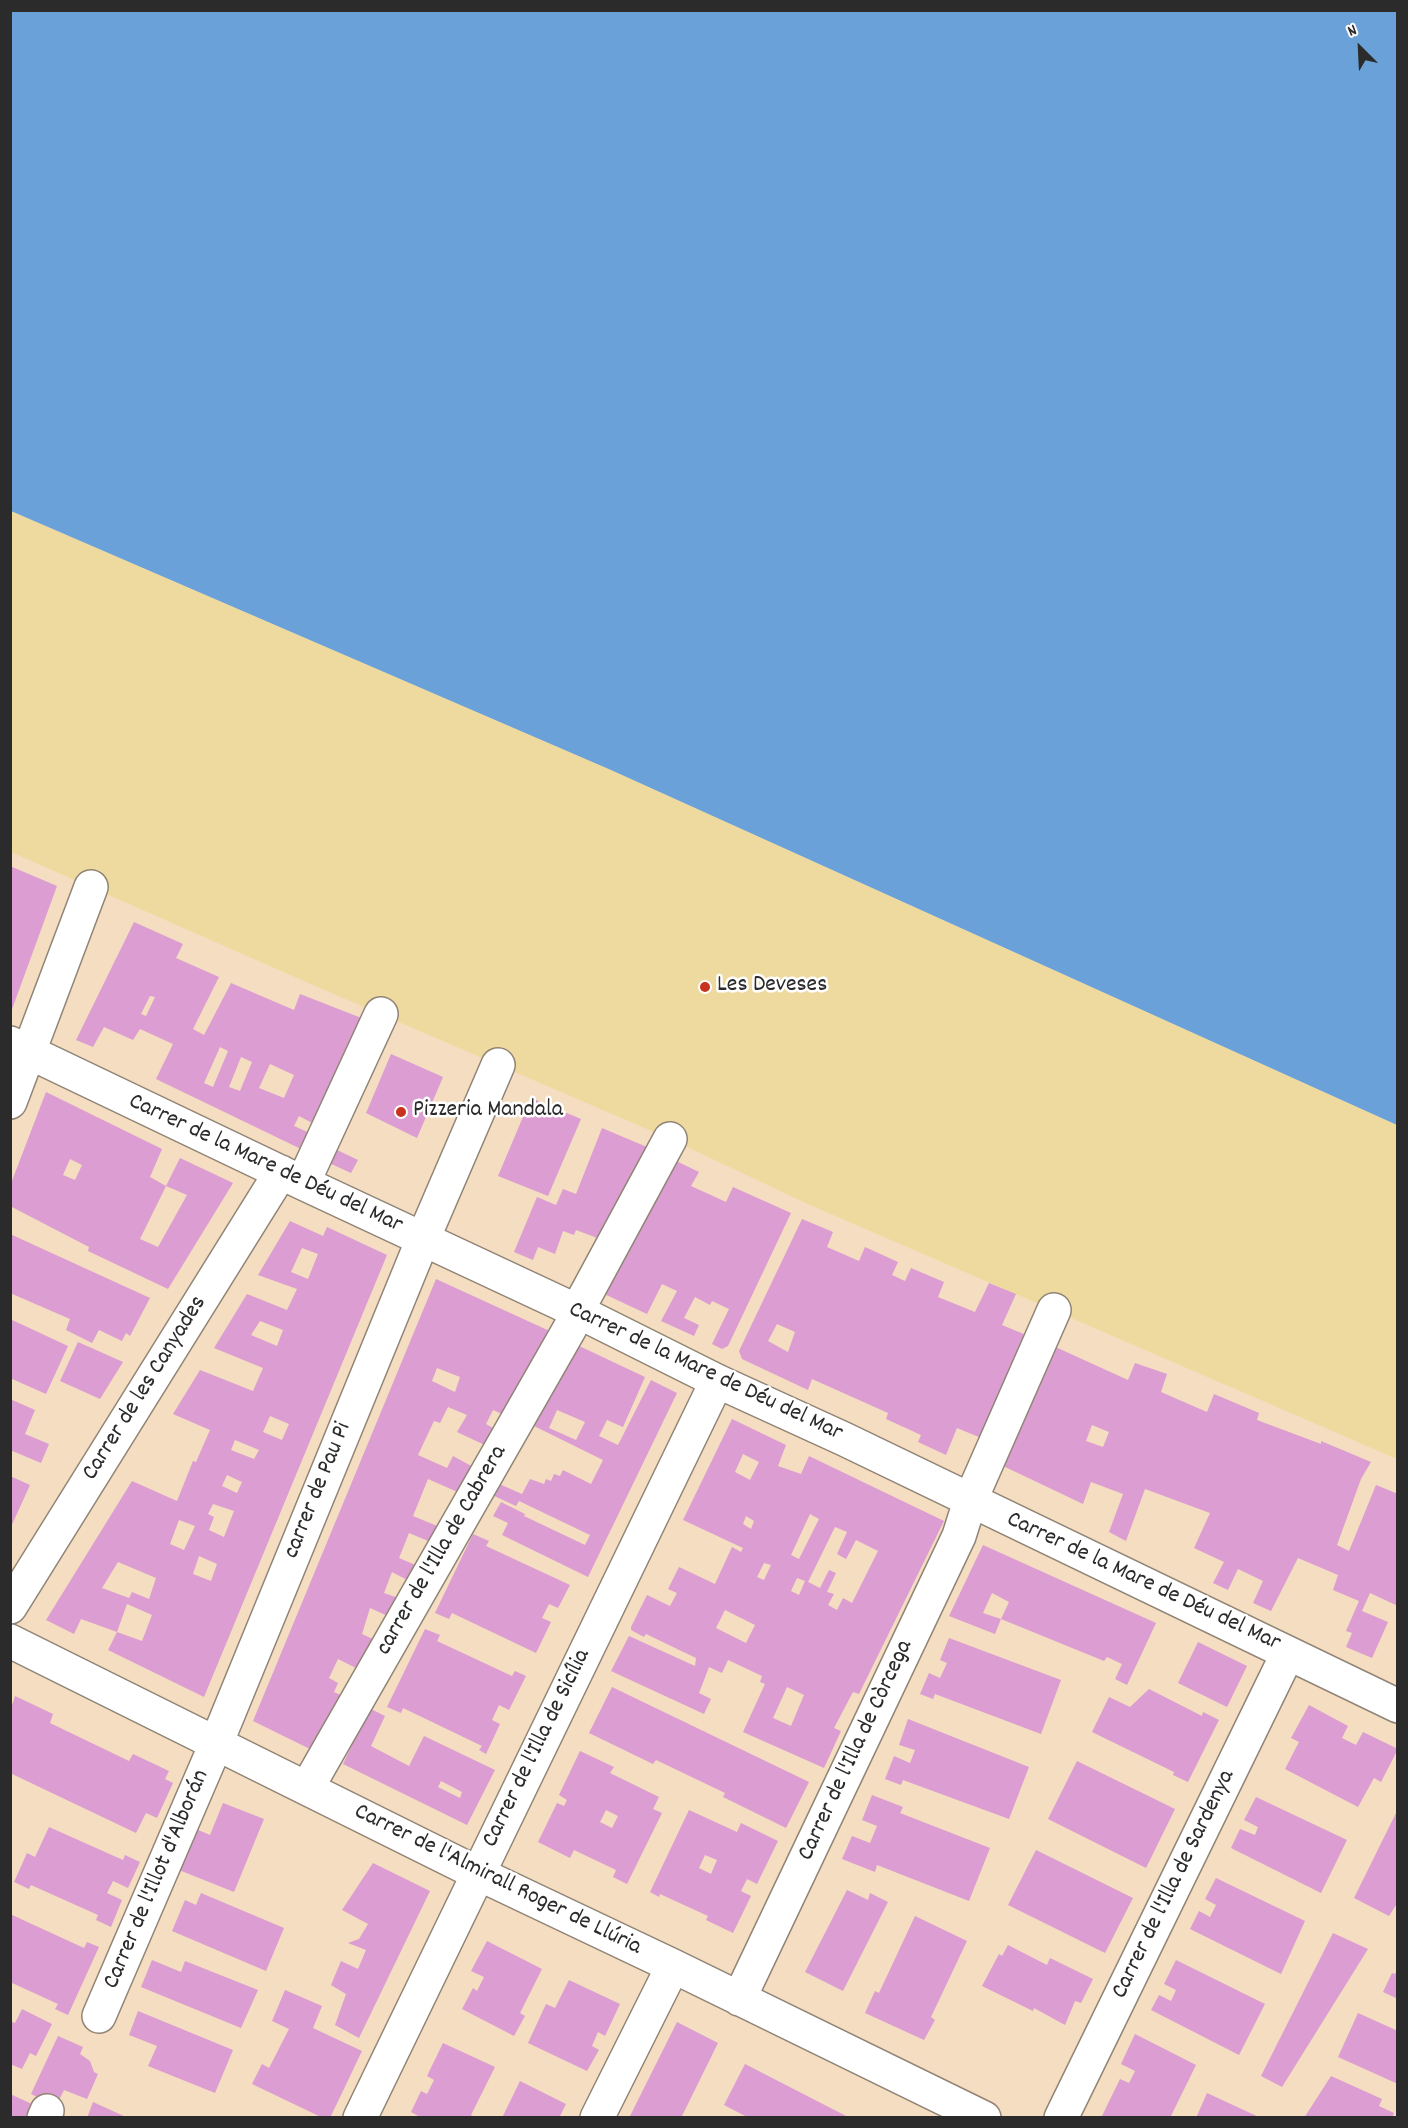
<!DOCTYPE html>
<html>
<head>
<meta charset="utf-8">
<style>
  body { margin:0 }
  #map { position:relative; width:1408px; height:2128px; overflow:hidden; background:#f4ddc0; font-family:Dekko,sans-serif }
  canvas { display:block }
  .frame { position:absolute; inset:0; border:12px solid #2b2b2b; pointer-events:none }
  .north { position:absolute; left:1330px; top:18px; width:60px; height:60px; -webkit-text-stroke:4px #fff; paint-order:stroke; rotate:336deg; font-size:16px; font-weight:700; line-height:24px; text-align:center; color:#2b2b2b }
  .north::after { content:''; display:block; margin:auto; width:21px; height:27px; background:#2b2b2b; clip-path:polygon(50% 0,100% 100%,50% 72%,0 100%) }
</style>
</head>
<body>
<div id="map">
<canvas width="1408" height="2128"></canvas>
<div class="frame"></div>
<div class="north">N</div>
</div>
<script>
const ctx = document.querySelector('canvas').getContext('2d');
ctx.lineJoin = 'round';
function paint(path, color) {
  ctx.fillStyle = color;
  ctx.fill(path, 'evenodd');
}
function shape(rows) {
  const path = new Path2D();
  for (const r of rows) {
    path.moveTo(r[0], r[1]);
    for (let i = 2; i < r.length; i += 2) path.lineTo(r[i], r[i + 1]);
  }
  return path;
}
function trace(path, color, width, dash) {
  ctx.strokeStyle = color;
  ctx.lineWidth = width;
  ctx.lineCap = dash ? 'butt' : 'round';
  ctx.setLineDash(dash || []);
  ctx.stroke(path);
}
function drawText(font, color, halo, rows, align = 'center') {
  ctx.font = font + ' Dekko,sans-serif';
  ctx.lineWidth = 5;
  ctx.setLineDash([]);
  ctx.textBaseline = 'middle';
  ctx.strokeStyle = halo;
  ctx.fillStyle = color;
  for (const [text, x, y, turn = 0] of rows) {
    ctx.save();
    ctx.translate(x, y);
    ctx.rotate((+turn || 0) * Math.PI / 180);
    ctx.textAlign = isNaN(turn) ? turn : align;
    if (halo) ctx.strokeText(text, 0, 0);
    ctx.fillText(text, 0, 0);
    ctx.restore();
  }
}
paint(shape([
  [11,511,611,770,1397,1125,1397,1459,810,1205,670,1139,306,982,11,852]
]), '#eeda9e');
paint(shape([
  [11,10,1397,11,1397,1125,611,770,11,511]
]), '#69a1d8');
paint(shape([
  [10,866,57,886,11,1012,10,1012],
  [134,922,183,944,176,958,219,977,193,1029,204,1035,231,983,294,1010,300,994,364,1019,316,1125,299,1116,294,1126,310,1133,301,1149,156,1079,173,1044,140,1029,133,1040,104,1027,93,1047,76,1040],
  [150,996,155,997,146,1016,141,1014],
  [220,1047,228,1051,213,1087,204,1083],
  [241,1057,252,1062,240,1091,229,1087],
  [270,1064,294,1075,284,1098,259,1088],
  [391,1054,443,1077,417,1138,366,1113],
  [46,1092,162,1149,150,1177,166,1186,140,1239,158,1247,187,1195,166,1186,180,1158,233,1183,168,1289,88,1251,89,1247,10,1206,10,1186],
  [70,1159,82,1165,75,1180,63,1175],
  [531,1098,581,1119,548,1196,498,1176],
  [602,1128,654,1150,608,1242,576,1230,574,1235,563,1231,555,1254,538,1247,533,1260,514,1252,537,1197,556,1205,563,1189,576,1194],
  [333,1148,358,1160,351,1173,327,1162],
  [670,1158,699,1172,691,1186,726,1202,733,1187,791,1213,728,1346,722,1349,712,1344,729,1309,712,1301,710,1305,695,1297,684,1318,699,1325,694,1336,661,1321,677,1291,662,1284,647,1314,602,1293],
  [802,1219,833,1232,827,1247,859,1261,865,1247,898,1262,892,1275,905,1281,911,1268,944,1282,938,1297,975,1312,989,1283,1016,1294,1002,1325,1031,1337,986,1440,957,1428,946,1455,918,1442,921,1435,886,1419,888,1413,812,1379,808,1390,742,1359,739,1351],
  [777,1324,795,1332,788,1352,768,1341],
  [290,1221,323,1236,327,1227,387,1255,204,1697,108,1650,117,1632,81,1619,74,1634,46,1620,132,1481,177,1501,193,1461,196,1462,210,1430,173,1414,200,1370,253,1391,263,1368,214,1348,247,1294,287,1310,297,1289,258,1275],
  [302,1248,318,1254,308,1279,291,1272],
  [260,1321,283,1330,277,1346,251,1335],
  [270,1416,289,1424,282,1440,263,1432],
  [235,1440,259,1450,254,1459,231,1450],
  [227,1475,242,1482,237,1493,222,1486],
  [213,1504,234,1511,224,1537,209,1530,214,1517,208,1514],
  [179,1520,195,1526,184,1550,170,1544],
  [199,1556,217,1564,211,1581,193,1574],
  [118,1562,156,1578,149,1599,132,1592,129,1598,102,1588],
  [127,1604,152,1615,142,1641,117,1632],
  [10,1234,150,1298,130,1336,126,1333,122,1341,99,1330,92,1343,66,1330,70,1319,10,1293],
  [436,1279,554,1333,506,1416,493,1410,486,1424,498,1431,489,1447,457,1432,467,1415,448,1407,440,1423,434,1421,418,1455,447,1468,453,1456,477,1469,462,1494,428,1479,413,1516,442,1528,433,1543,409,1533,399,1558,420,1567,411,1582,392,1572,384,1593,401,1599,390,1617,370,1608,362,1634,377,1641,360,1670,338,1659,329,1678,338,1683,334,1692,345,1697,314,1751,253,1721],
  [437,1368,460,1377,455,1392,432,1381],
  [10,1319,68,1346,46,1394,10,1378],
  [78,1342,123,1362,100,1399,60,1381],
  [575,1344,645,1377,623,1427,607,1420,599,1436,618,1445,651,1380,677,1393,588,1577,502,1535,508,1523,493,1516,501,1502,525,1514,524,1516,585,1545,590,1535,519,1501,516,1506,490,1494,497,1483,522,1494,530,1479,544,1484,546,1479,551,1481,554,1474,560,1476,563,1470,591,1484,603,1460,530,1424],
  [557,1410,585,1422,576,1440,549,1428],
  [1051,1345,1128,1380,1135,1363,1167,1374,1161,1392,1177,1399,1207,1412,1214,1394,1259,1413,1257,1420,1321,1444,1321,1441,1371,1462,1361,1479,1337,1545,1349,1551,1376,1485,1398,1494,1398,1606,1370,1593,1362,1611,1388,1622,1372,1658,1346,1647,1352,1633,1346,1631,1359,1601,1333,1590,1338,1575,1298,1558,1271,1611,1253,1603,1263,1581,1238,1569,1228,1590,1213,1583,1224,1562,1194,1548,1210,1513,1145,1489,1126,1541,1109,1532,1123,1494,1091,1482,1083,1504,1001,1465],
  [1092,1425,1109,1432,1103,1447,1086,1441],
  [10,1399,35,1410,25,1434,49,1444,41,1463,10,1450],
  [732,1419,786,1445,778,1466,801,1474,809,1456,944,1521,859,1694,853,1692,834,1728,841,1731,824,1768,743,1732,765,1684,760,1682,762,1676,728,1660,722,1673,709,1667,699,1693,711,1699,704,1714,611,1671,629,1636,695,1666,696,1658,646,1634,644,1637,631,1630,631,1627,647,1595,670,1606,677,1593,668,1589,679,1567,715,1584,732,1547,741,1552,743,1548,683,1520],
  [743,1454,759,1462,750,1480,735,1472],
  [810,1514,819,1519,799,1559,791,1555],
  [746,1516,754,1521,751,1529,743,1524],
  [835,1527,847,1532,837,1554,846,1559,856,1540,878,1551,852,1603,843,1598,837,1610,828,1605,834,1594,827,1592,836,1573,829,1570,820,1588,808,1582],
  [764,1563,771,1565,764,1580,757,1577],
  [797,1578,805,1581,799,1595,791,1591],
  [725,1610,755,1625,746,1643,716,1628],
  [787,1687,804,1695,791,1726,773,1718],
  [10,1476,30,1485,10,1529],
  [473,1534,489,1541,486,1546,570,1585,558,1608,549,1604,542,1618,551,1622,536,1653,452,1613,449,1619,435,1613],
  [983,1545,1156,1623,1127,1685,1115,1679,1122,1664,1107,1657,1104,1661,1001,1619,1009,1602,992,1593,983,1613,1001,1619,995,1634,949,1616],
  [425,1629,440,1635,437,1641,512,1676,515,1671,526,1676,509,1710,499,1705,492,1720,500,1724,486,1754,479,1750,482,1746,403,1708,401,1713,387,1707],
  [949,1638,1061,1680,1041,1734,935,1694,933,1699,920,1694,929,1673,940,1678,947,1663,940,1660],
  [1198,1642,1247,1666,1227,1707,1178,1683],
  [612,1687,809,1782,786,1828,723,1797,725,1793,656,1760,653,1764,589,1733],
  [1149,1689,1202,1716,1203,1712,1219,1720,1188,1782,1173,1775,1174,1772,1092,1732,1109,1697,1130,1707],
  [15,1696,53,1714,50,1723,129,1761,133,1754,169,1771,165,1779,173,1783,157,1818,146,1813,136,1833,10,1773,10,1704,12,1705],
  [1309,1705,1348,1726,1342,1738,1356,1745,1363,1732,1398,1749,1381,1782,1374,1778,1358,1807,1285,1769,1299,1742,1291,1738],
  [367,1707,385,1716,371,1746,409,1766,424,1736,495,1770,467,1825,343,1764,355,1739,350,1737],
  [441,1781,462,1792,460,1798,438,1787],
  [908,1719,1029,1767,1009,1819,903,1780,901,1785,885,1779,894,1756,910,1763,915,1750,899,1745],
  [580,1751,614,1767,610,1773,659,1797,653,1809,662,1813,627,1884,613,1877,616,1870,574,1850,570,1858,538,1842,557,1803,564,1806,567,1800,559,1795],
  [606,1810,618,1816,612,1828,600,1822],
  [1077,1761,1175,1809,1146,1868,1048,1819],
  [872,1795,903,1807,900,1813,990,1848,969,1901,877,1865,875,1872,842,1859,852,1836,870,1843,877,1826,862,1820],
  [1256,1797,1347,1840,1321,1893,1231,1848,1240,1829,1255,1835,1258,1827,1244,1820],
  [223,1803,264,1819,234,1892,179,1870,196,1829,210,1835],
  [1398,1809,1398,1902,1389,1916,1354,1898],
  [689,1810,737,1832,741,1823,778,1841,757,1884,747,1879,741,1891,751,1896,733,1933,706,1920,708,1916,660,1894,659,1897,650,1892],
  [705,1855,717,1860,711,1874,699,1868],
  [49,1827,123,1860,125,1855,140,1862,128,1888,113,1881,107,1893,122,1900,111,1927,96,1920,98,1915,31,1885,29,1889,14,1882,27,1853,35,1857],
  [1036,1850,1133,1898,1105,1953,1008,1905],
  [373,1863,430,1891,359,2038,335,2025,346,1994,331,1985,341,1961,358,1969,366,1950,348,1943,359,1939,368,1924,342,1910],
  [1216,1878,1305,1921,1281,1974,1190,1929,1199,1911,1210,1917,1216,1905,1205,1899],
  [847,1890,868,1900,870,1893,888,1902,843,1991,805,1972],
  [201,1893,284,1928,266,1971,172,1931,185,1900,196,1905],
  [10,1914,84,1948,87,1942,99,1947,68,2015,55,2009,58,2004,10,1982],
  [915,1916,967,1941,931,2017,935,2020,924,2040,865,2013,875,1991,879,1993],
  [1333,1933,1368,1949,1282,2087,1261,2076],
  [487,1941,542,1969,520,2013,525,2016,514,2036,462,2009,473,1988,477,1991,484,1977,471,1971],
  [1008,1945,1047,1965,1050,1958,1093,1979,1081,2003,1075,2001,1065,2025,1034,2008,1033,2011,982,1986,999,1954,1002,1956],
  [152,1960,181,1972,185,1961,258,1990,241,2028,141,1987],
  [1176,1960,1265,2004,1239,2055,1151,2010,1159,1995,1171,2001,1176,1990,1164,1984],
  [1398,1969,1398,1999,1383,1992,1392,1973,1395,1974],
  [569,1980,620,2004,605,2036,598,2032,592,2046,599,2050,587,2071,528,2043,546,2004,555,2008],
  [285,1990,322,2006,313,2028,362,2051,330,2118,323,2118,252,2084,262,2064,269,2068,289,2029,272,2021],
  [22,2009,52,2024,36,2056,30,2053,22,2069,10,2064,10,2021,15,2023],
  [138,2011,233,2050,215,2093,148,2066,157,2046,129,2035],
  [1358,2013,1398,2031,1398,2084,1338,2057],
  [677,2022,718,2043,681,2118,629,2118],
  [1135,2034,1196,2065,1170,2118,1101,2118,1120,2079,1129,2083,1135,2071,1121,2064],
  [58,2036,83,2047,80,2054,90,2061,94,2072,98,2074,87,2099,64,2090,56,2106,31,2094],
  [443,2043,495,2067,471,2115,476,2118,422,2118,411,2112,421,2091,427,2094,434,2080,427,2076],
  [745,2064,850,2118,749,2118,724,2105],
  [1331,2076,1382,2099,1379,2106,1394,2113,1392,2118,1304,2118],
  [520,2081,566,2104,559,2118,502,2118],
  [1207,2093,1261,2118,1196,2118],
  [10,2094,32,2104,25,2118,10,2118],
  [93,2102,128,2118,87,2118]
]), '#db9dd2');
const minor = shape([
  [10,1043,303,1183,577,1311,717,1381,844,1439,1398,1706],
  [10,1102,91,887],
  [303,1183,381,1014],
  [10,1607,281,1172],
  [10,1641,477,1873,673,1966,984,2118],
  [307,1788,570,1328,577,1311,670,1139],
  [739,1999,959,1536,970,1501,1054,1310],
  [99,2016,216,1744,423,1239,498,1065],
  [44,2118,47,2111],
  [360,2118,717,1381],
  [597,2118,673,1966],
  [1061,2118,1288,1653]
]);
trace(minor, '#908476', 36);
trace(minor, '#fff', 33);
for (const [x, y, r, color] of [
  [705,987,6,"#c8321e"],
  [401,1112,6,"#c8321e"]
]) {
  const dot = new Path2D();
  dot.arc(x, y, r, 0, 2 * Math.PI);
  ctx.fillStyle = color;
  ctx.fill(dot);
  trace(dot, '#fff', 2);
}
drawText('24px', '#2b2b2b', '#fff', [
  ["Les Deveses",717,987],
  ["Pizzeria Mandala",413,1112]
], 'left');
drawText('24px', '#2b2b2b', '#fff', [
  ["Carrer de la Mare de Déu del Mar",265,1165,25],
  ["Carrer de la Mare de Déu del Mar",705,1373,25],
  ["Carrer de les Canyades",146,1389,-58],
  ["carrer de Pau Pi",319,1491,-68],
  ["carrer de l'Illa de Cabrera",443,1551,-60],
  ["Carrer de la Mare de Déu del Mar",1143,1583,25],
  ["Carrer de l'Illa de Sicília",538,1749,-64],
  ["Carrer de l'Illa de Còrcega",857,1751,-65],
  ["Carrer de l'Illot d'Alborán",158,1880,-67],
  ["Carrer de l'Almirall Roger de Llúria",497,1881,26],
  ["Carrer de l'Illa de Sardenya",1175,1885,-64]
]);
</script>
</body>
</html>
